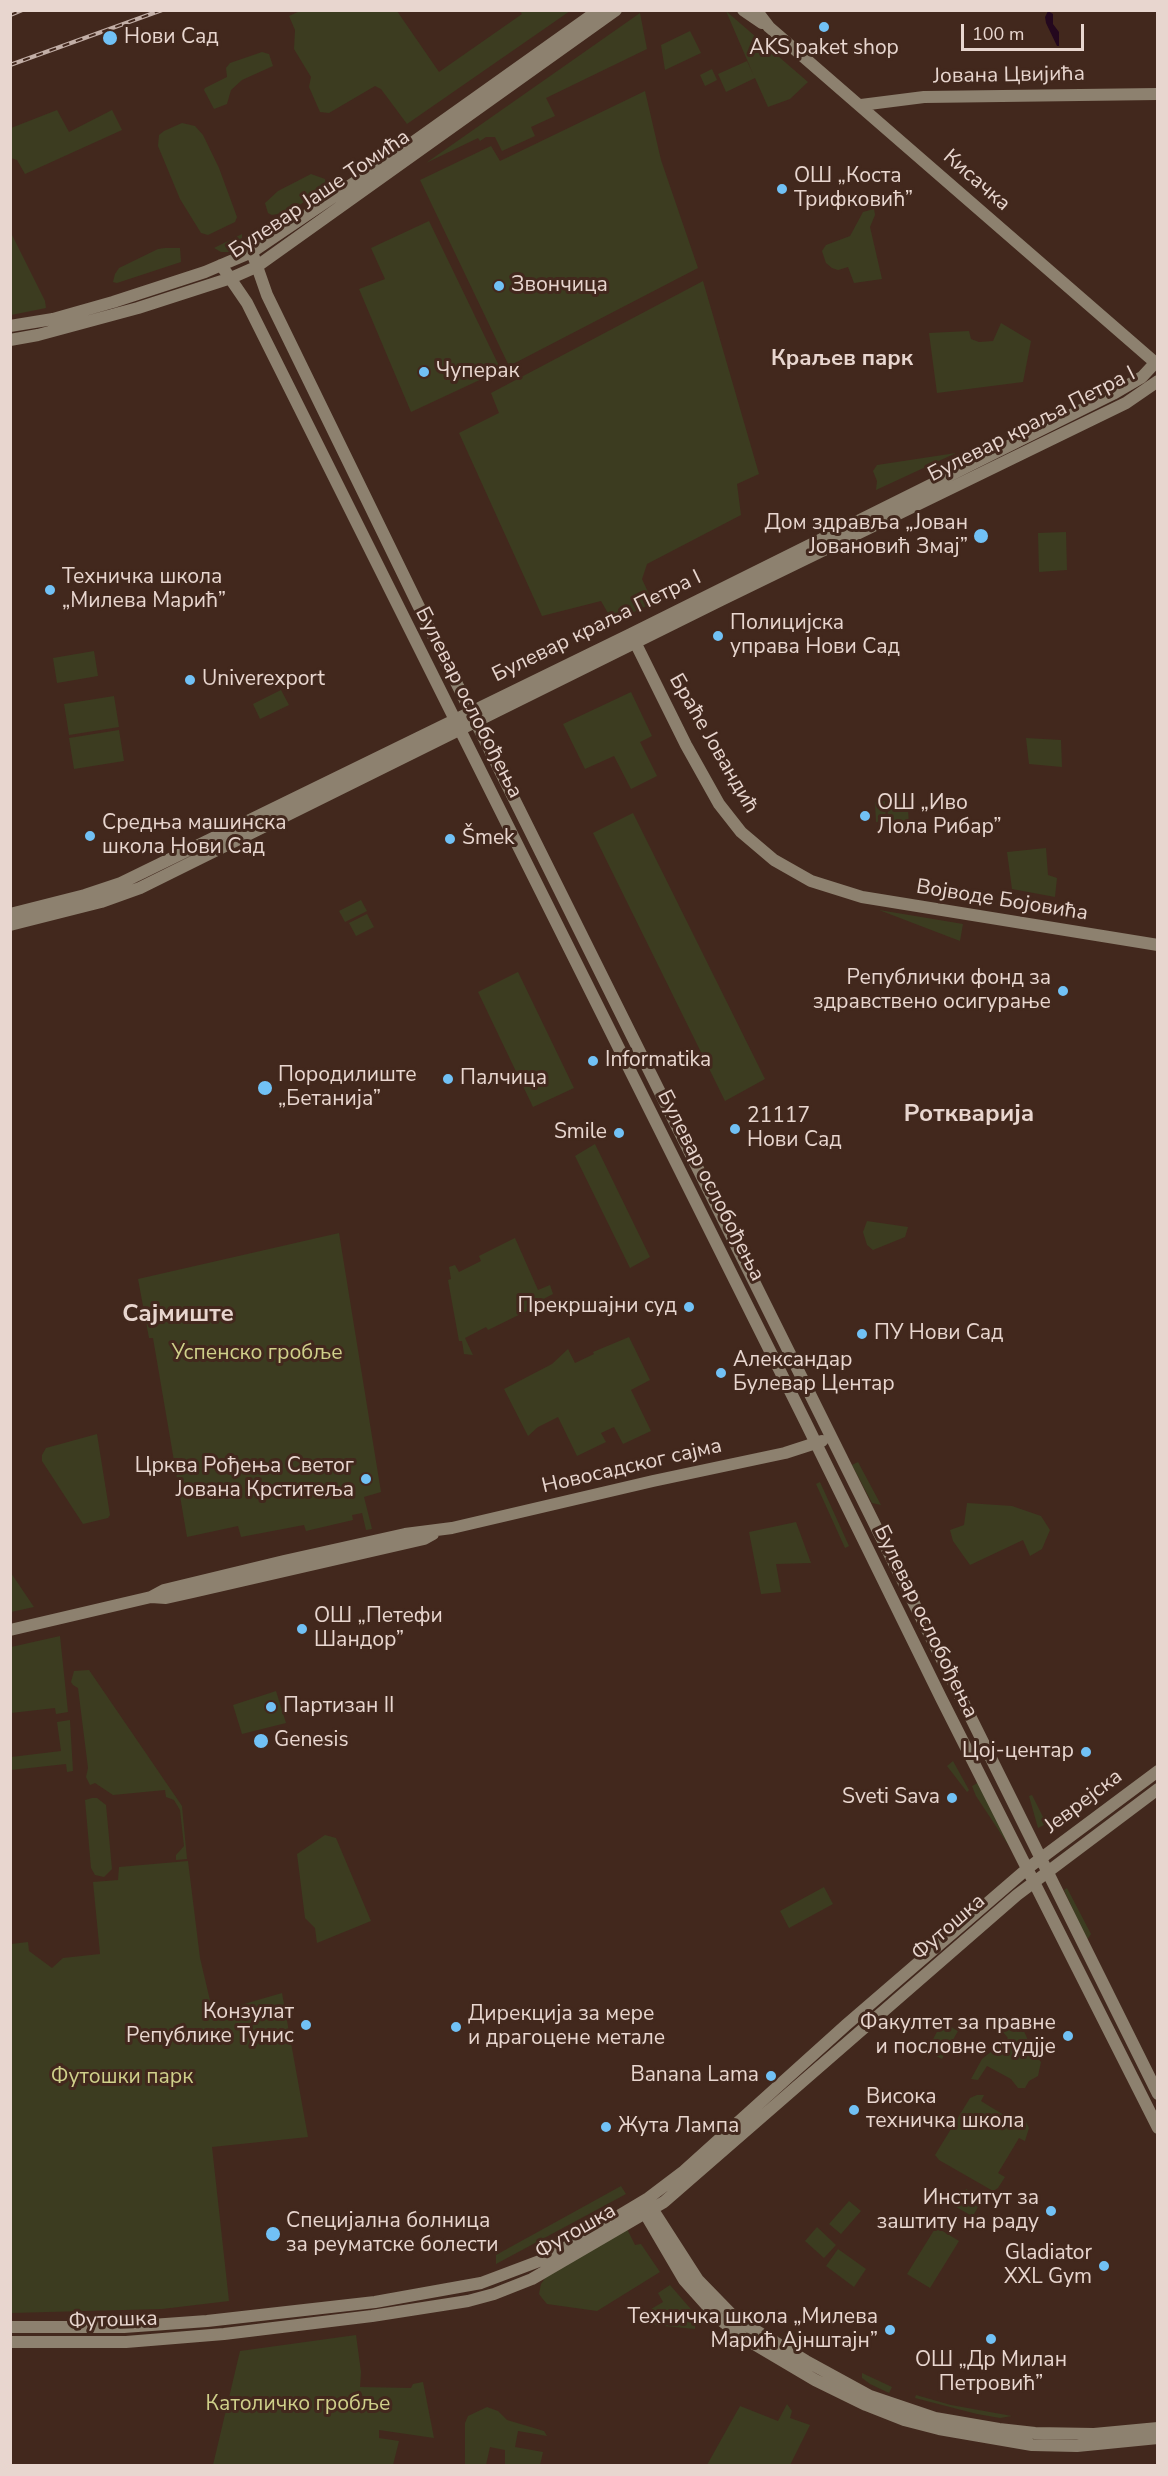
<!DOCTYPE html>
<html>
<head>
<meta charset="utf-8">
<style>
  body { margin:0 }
  #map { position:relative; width:1168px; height:2476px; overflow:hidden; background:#42281d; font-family:"Nunito Sans",sans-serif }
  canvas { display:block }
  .frame { position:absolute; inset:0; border:12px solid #e8d6cf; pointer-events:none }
  .scale { position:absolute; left:961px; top:24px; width:123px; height:27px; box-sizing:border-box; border:3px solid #e8d6cf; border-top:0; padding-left:8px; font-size:18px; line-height:21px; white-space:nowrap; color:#e8d6cf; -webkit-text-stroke:4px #42281d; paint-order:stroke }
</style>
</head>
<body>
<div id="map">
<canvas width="1168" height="2476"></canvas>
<div class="frame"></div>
<div class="scale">100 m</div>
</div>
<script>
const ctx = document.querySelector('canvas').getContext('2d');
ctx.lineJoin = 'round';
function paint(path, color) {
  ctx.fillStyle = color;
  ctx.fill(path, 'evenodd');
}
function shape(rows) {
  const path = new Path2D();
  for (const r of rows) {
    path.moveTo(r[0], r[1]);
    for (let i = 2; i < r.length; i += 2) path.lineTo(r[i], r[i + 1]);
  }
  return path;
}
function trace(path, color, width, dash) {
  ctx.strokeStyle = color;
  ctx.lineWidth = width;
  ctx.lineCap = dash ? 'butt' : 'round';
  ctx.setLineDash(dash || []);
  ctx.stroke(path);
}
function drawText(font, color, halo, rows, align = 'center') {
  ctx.font = font + ' "Nunito Sans",sans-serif';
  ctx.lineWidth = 6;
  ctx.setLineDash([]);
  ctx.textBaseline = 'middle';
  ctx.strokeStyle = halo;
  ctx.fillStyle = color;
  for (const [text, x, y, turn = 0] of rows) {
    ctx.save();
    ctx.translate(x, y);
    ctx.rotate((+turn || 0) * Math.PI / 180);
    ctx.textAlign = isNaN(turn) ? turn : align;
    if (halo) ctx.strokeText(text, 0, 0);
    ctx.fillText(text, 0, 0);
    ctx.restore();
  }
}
paint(shape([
  [300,11,397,11,439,72,522,14,520,11,570,11,407,124,381,89,375,86,329,113,320,112,309,87,311,77,294,49,295,30,289,16],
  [726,11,808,82,790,99,768,107,755,78,726,92,718,74,747,61,754,76],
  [640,13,647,49,546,98,555,116,531,127,535,136,502,151,495,137,486,137,480,141,478,138,426,163],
  [690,31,701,53,665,70,661,45],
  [262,52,269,54,273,66,242,80,231,90,227,104,214,109,204,90,205,88,227,77,226,68,230,63],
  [712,69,717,80,705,86,700,75],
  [645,91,661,160,698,268,509,366,420,180,491,146,500,161],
  [57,110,69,132,112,110,122,130,25,174,17,160,11,158,11,128],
  [182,123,195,126,203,135,219,168,237,217,235,222,208,235,201,233,180,199,158,146,159,135,164,131],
  [311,174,325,179,325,188,289,212,272,215,268,213,265,203,278,191],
  [874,209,875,215,870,227,882,279,854,283,848,267,838,270,832,268,826,263,822,251,826,245,850,236,863,212],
  [429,221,501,370,411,412,359,289,385,279,371,248],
  [11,233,45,301,46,308,11,315],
  [242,234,242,242,234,252,221,252,214,248],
  [165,248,180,248,181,262,117,283,113,282,115,274,119,268,158,249],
  [703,281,759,474,737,484,741,515,647,564,642,579,653,603,613,622,601,601,542,616,459,433,499,413,491,393],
  [1001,323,1031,341,1023,382,937,393,929,333,969,331,971,339,979,342,993,341],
  [956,453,876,490,877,481,873,471,877,465],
  [1066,532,1067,570,1039,572,1038,533],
  [94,651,98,676,57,683,53,658],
  [281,690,289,705,260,719,253,704],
  [631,692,652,736,640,742,657,776,631,789,614,756,585,769,563,724],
  [114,696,119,727,69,735,64,704],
  [119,730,124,761,74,769,69,738],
  [1026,738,1061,740,1062,767,1029,764],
  [907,794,909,825,889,827,886,795],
  [885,801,886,821,876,822,875,802],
  [633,813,765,1079,725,1101,593,833],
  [1046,848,1048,875,1057,878,1055,897,1012,889,1007,852],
  [361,900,367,911,345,922,339,911],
  [879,910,963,924,960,941],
  [367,914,374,927,356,936,349,923],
  [518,972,574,1088,533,1107,478,992],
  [595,1144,650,1257,630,1268,575,1156],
  [867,1221,908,1227,905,1237,873,1250,867,1245,863,1232],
  [339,1233,381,1492,364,1497,372,1529,366,1530,362,1513,352,1515,353,1520,306,1531,304,1525,241,1537,238,1526,187,1537,153,1338,149,1338,138,1279],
  [515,1238,538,1290,550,1285,553,1294,532,1305,533,1308,488,1330,486,1327,465,1338,473,1355,464,1354,462,1341,459,1341,448,1280,451,1279,449,1267,455,1265,459,1272,481,1261,479,1256],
  [629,1337,650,1380,631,1390,651,1431,623,1444,614,1427,601,1433,606,1442,577,1456,558,1417,538,1427,528,1436,504,1389,552,1364,568,1349,575,1363,594,1354,593,1352],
  [97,1434,110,1515,108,1518,83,1524,42,1461,42,1455,46,1448],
  [858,1462,881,1505,872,1503,852,1465],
  [820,1482,849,1546,845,1548,816,1484],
  [967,1503,1012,1506,1041,1516,1050,1530,1042,1549,1030,1556,1023,1540,970,1565,953,1541,950,1530,964,1525],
  [796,1522,811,1563,776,1564,781,1592,761,1594,749,1532],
  [10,1573,11,1573,34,1607,11,1612],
  [60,1636,68,1712,56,1714,55,1708,11,1713,11,1647],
  [89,1670,182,1806,187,1859,176,1860,176,1855,184,1846,180,1810,174,1800,166,1797,165,1790,113,1795,95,1783,90,1785,86,1777,88,1768,78,1688,73,1685,71,1682,74,1671],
  [276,1691,286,1723,242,1734,233,1705],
  [70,1720,73,1771,67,1772,66,1764,11,1770,11,1757,61,1751,57,1722],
  [953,1761,969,1790,967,1792,947,1766],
  [979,1782,1011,1849,976,1796,972,1786],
  [1032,1795,1044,1819,1042,1821,1044,1825,1038,1828,1029,1796],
  [92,1798,97,1798,106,1805,112,1869,104,1877,95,1875,91,1868,85,1800],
  [325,1835,336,1838,371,1921,317,1943,315,1928,305,1918,297,1854],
  [188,1861,200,1958,213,2013,282,1993,308,2137,212,2147,229,2301,162,2309,11,2313,11,1944,28,1942,29,1951,52,1968,63,1958,100,1954,93,1882,118,1880,119,1867],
  [824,1887,833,1904,789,1928,780,1911],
  [1067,1888,1091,1934,1087,1940,1064,1890],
  [942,2022,958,2031,942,2059,927,2051],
  [1015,2025,1019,2025,1023,2029,1034,2054,1041,2062,1038,2076,1029,2081,1025,2088,1018,2088,1011,2079,987,2066,978,2080,971,2079,982,2059,1008,2038,1003,2032],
  [977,2095,984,2095,981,2101,1012,2120,1016,2116,1025,2120,1029,2128,1025,2141,1019,2138,998,2173,1005,2177,998,2188,993,2191,939,2160,935,2155,970,2098],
  [621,2186,626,2194,496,2264,496,2255],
  [966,2189,983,2198,974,2214,983,2220,979,2229,969,2223,972,2216,956,2207],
  [849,2201,861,2211,841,2234,829,2224],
  [817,2227,836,2245,824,2258,805,2241],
  [936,2227,959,2241,930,2288,907,2274],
  [627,2229,635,2245,641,2244,660,2272,597,2311,547,2304,542,2298,539,2294,541,2284,548,2274],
  [838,2249,866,2269,854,2287,826,2266],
  [670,2285,696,2315,695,2329,654,2325,646,2312,663,2302,658,2293],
  [356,2335,361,2372,360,2387,411,2388,413,2384,423,2382,434,2438,379,2430,379,2438,399,2441,393,2465,213,2465,240,2351],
  [862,2373,892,2387,889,2393,870,2384,862,2378],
  [916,2395,951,2405,1012,2416,1000,2418,977,2414,915,2398],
  [787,2404,792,2411,790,2418,810,2425,790,2465,707,2465,740,2406,778,2421],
  [487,2407,498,2411,507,2420,544,2431,547,2436,518,2431,515,2447,543,2452,540,2465,505,2465,505,2450,490,2447,486,2465,465,2465,465,2423,468,2416]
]), '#3c3c20');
paint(shape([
  [1048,11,1053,14,1053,24,1059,32,1059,46,1057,46,1046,23,1045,17]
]), '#24081e');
trace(shape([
  [743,10,762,23],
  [756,10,769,27,1158,365],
  [861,105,924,97,1158,94],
  [252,252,267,295,441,652,1158,2094],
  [221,265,247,303,805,1421,941,1698,1158,2128],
  [10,326,53,319,113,302,205,272,252,252,398,153,599,10],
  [10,340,38,335,138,308,231,278,256,267,616,10],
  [633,638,686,745,719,804,741,832,774,860,811,881,862,897,1158,945],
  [10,914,85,895,121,883,631,634,1113,394,1142,377,1155,363],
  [10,925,101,902,140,888,721,600,1126,403,1158,381],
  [151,1597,164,1590,284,1561,405,1534,452,1528,653,1481,785,1453,822,1441],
  [10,1630,151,1597,166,1598,193,1592,424,1539,433,1534],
  [647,2206,653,2210,698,2280,735,2318,806,2361,870,2396,935,2418,999,2429,1035,2433,1094,2434,1158,2428],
  [643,2210,684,2280,718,2318,744,2338,815,2380,866,2405,904,2420,939,2429,1032,2445,1077,2446,1158,2438],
  [10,2327,124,2327,207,2321,375,2302,481,2283,550,2257,647,2199,684,2171,846,2025,1028,1868,1158,1771],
  [10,2342,126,2342,224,2334,372,2316,468,2301,494,2294,532,2279,664,2202,1017,1895,1158,1789]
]), '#8d816f', 12);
const rail = shape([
  [10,15,22,10],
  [10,65,162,10]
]);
trace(rail, '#c2aea6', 4.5);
trace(rail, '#42281d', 2, [7]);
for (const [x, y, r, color] of [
  [824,27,6,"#71c1f5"],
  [110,38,8,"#71c1f5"],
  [782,189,6,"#71c1f5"],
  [499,286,6,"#71c1f5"],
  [424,372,6,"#71c1f5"],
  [981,536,8,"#71c1f5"],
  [50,590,6,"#71c1f5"],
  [718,636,6,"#71c1f5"],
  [190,680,6,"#71c1f5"],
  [865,816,6,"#71c1f5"],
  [90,836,6,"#71c1f5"],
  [450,839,6,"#71c1f5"],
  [1063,991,6,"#71c1f5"],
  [593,1061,6,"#71c1f5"],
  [448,1079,6,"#71c1f5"],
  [265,1088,8,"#71c1f5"],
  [735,1129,6,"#71c1f5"],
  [619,1133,6,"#71c1f5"],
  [689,1307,6,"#71c1f5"],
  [862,1334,6,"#71c1f5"],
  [721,1373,6,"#71c1f5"],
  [366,1479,6,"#71c1f5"],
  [302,1629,6,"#71c1f5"],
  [271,1707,6,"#71c1f5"],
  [261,1741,8,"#71c1f5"],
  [1086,1752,6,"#71c1f5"],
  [952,1798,6,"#71c1f5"],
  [306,2025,6,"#71c1f5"],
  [456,2027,6,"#71c1f5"],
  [1068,2036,6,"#71c1f5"],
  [771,2076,6,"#71c1f5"],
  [854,2110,6,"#71c1f5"],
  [606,2127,6,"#71c1f5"],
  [1051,2211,6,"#71c1f5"],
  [273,2234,8,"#71c1f5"],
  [1104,2266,6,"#71c1f5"],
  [890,2330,6,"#71c1f5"],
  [991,2339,6,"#71c1f5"]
]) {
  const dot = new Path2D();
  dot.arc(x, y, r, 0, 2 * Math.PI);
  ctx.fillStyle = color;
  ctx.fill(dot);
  trace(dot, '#42281d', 2);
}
drawText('21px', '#e8d6cf', '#42281d', [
  ["Нови Сад",124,38],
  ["AKS paket shop",824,49,"center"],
  ["ОШ „Коста",794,177],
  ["Трифковић”",794,201],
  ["Звончица",511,286],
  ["Чуперак",436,372],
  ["Дом здравља „Јован",968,524,"right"],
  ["Јовановић Змај”",968,548,"right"],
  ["Техничка школа",62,578],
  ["„Милева Марић”",62,602],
  ["Полицијска",730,624],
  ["управа Нови Сад",730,648],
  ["Univerexport",202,680],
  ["ОШ „Иво",877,804],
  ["Лола Рибар”",877,828],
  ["Средња машинска",102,824],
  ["школа Нови Сад",102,848],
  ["Šmek",462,839],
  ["Републички фонд за",1051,979,"right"],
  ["здравствено осигурање",1051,1003,"right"],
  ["Informatika",605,1061],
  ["Породилиште",278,1076],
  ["„Бетанија”",278,1100],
  ["Палчица",460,1079],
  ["21117",747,1117],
  ["Нови Сад",747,1141],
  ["Smile",607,1133,"right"],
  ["Прекршајни суд",677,1307,"right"],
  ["ПУ Нови Сад",874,1334],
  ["Александар",733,1361],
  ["Булевар Центар",733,1385],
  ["Црква Рођења Светог",354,1467,"right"],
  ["Јована Крститеља",354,1491,"right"],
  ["ОШ „Петефи",314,1617],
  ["Шандор”",314,1641],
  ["Партизан II",283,1707],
  ["Genesis",274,1741],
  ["Цој-центар",1074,1752,"right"],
  ["Sveti Sava",940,1798,"right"],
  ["Конзулат",294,2013,"right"],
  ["Републике Тунис",294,2037,"right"],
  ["Дирекција за мере",468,2015],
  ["и драгоцене метале",468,2039],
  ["Факултет за правне",1056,2024,"right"],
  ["и пословне студјје",1056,2048,"right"],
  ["Banana Lama",759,2076,"right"],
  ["Висока",866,2098],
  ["техничка школа",866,2122],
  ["Жута Лампа",618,2127],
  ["Институт за",1039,2199,"right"],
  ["заштиту на раду",1039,2223,"right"],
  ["Специјална болница",286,2222],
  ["за реуматске болести",286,2246],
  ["Gladiator",1092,2254,"right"],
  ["XXL Gym",1092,2278,"right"],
  ["Техничка школа „Милева",878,2318,"right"],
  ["Марић Ајнштајн”",878,2342,"right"],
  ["ОШ „Др Милан",991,2361,"center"],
  ["Петровић”",991,2385,"center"]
], 'left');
drawText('21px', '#e8d6cf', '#42281d', [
  ["Јована Цвијића",1009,76,-1],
  ["Кисачка",976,181,41],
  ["Булевар Јаше Томића",320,195,-34],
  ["Булевар краља Петра I",1032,425,-27],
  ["Булевар краља Петра I",597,627,-26],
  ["Булевар ослобођења",468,703,63],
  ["Браће Јовандић",713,744,60],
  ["Војводе Бојовића",1002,901,9],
  ["Булевар ослобођења",710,1186,63],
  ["Новосадског сајма",632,1467,-13],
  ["Булевар ослобођења",925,1622,64],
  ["Јеврејска",1084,1802,-37],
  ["Футошка",949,1928,-41],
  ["Футошка",576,2232,-30],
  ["Футошка",113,2321,-2]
]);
drawText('21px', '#cfd08a', '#42281d', [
  ["Успенско гробље",257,1354],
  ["Футошки парк",122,2078],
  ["Католичко гробље",298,2405]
]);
drawText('bold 22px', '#e8d6cf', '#42281d', [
  ["Краљев парк",842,360]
]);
drawText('bold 24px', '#e8d6cf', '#42281d', [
  ["Роткварија",969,1115],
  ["Сајмиште",178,1315]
]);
</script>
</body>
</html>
